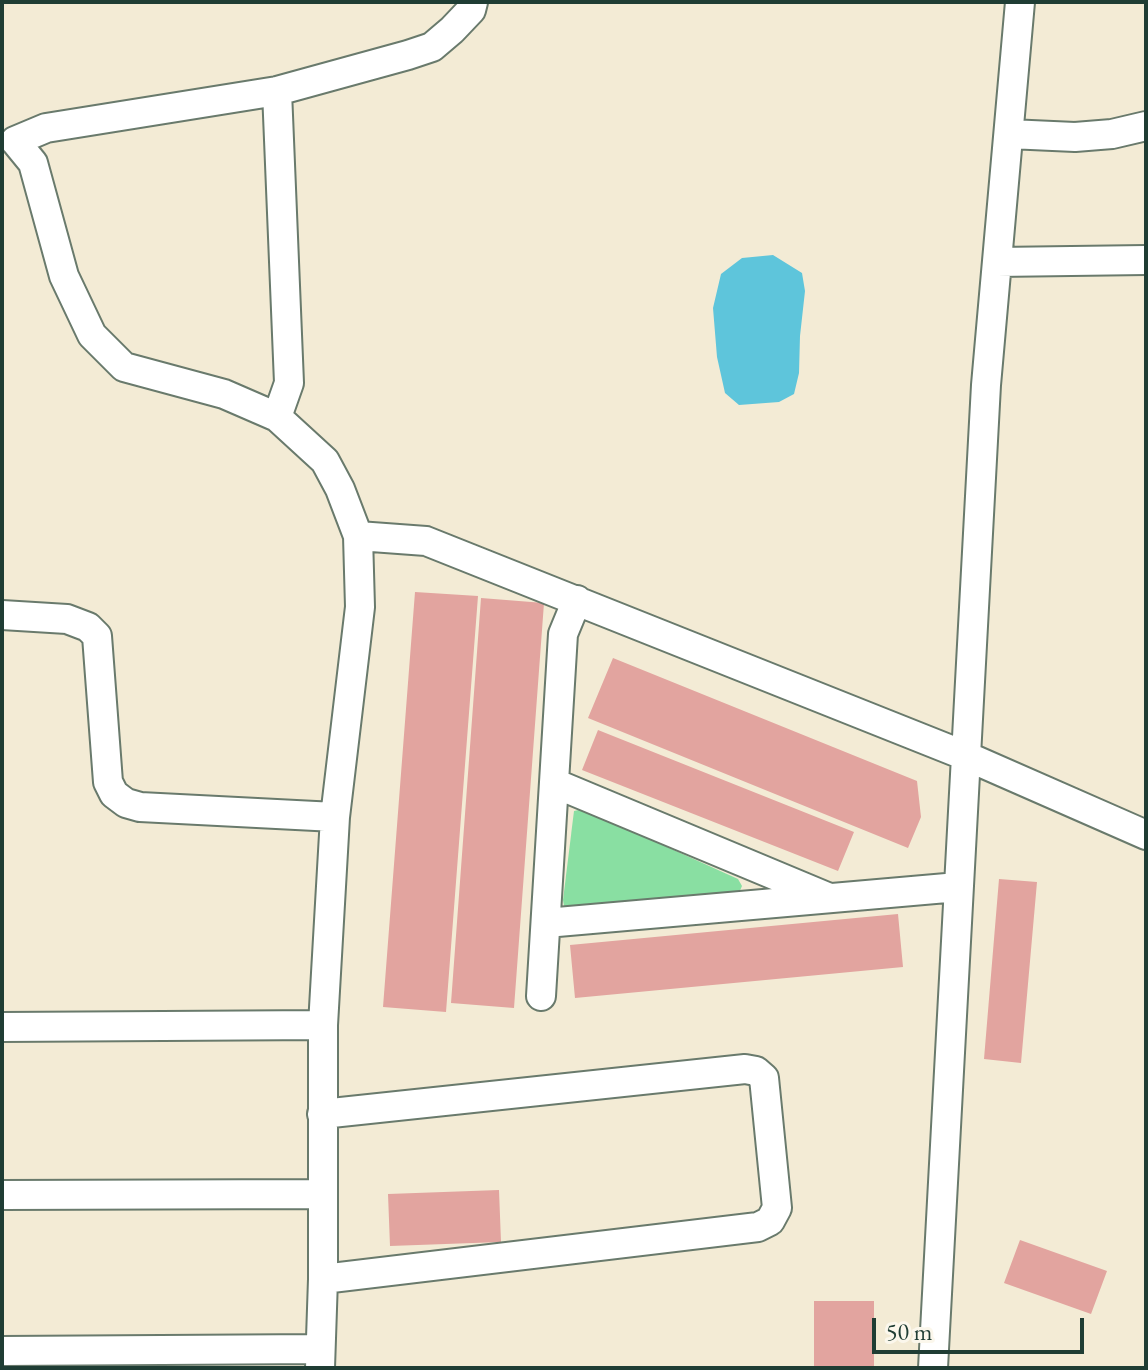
<!DOCTYPE html>
<html>
<head>
<meta charset="utf-8">
<style>
  body { margin:0 }
  #map { position:relative; width:1148px; height:1370px; overflow:hidden; background:#f3ebd5; font-family:"EB Garamond",serif }
  canvas { display:block }
  .frame { position:absolute; inset:0; border:4px solid #1f3d34; pointer-events:none }
  .scale { position:absolute; left:872px; top:1318px; width:212px; height:36px; box-sizing:border-box; border:4px solid #1f3d34; border-top:0; padding-left:10px; font-size:24px; line-height:28px; white-space:nowrap; color:#1f3d34; -webkit-text-stroke:6px #fbf7ec; paint-order:stroke }
</style>
</head>
<body>
<div id="map">
<canvas width="1148" height="1370"></canvas>
<div class="frame"></div>
<div class="scale">50 m</div>
</div>
<script>
const ctx = document.querySelector('canvas').getContext('2d');
ctx.lineJoin = 'round';
function paint(path, color) {
  ctx.fillStyle = color;
  ctx.fill(path, 'evenodd');
}
function shape(rows) {
  const path = new Path2D();
  for (const r of rows) {
    path.moveTo(r[0], r[1]);
    for (let i = 2; i < r.length; i += 2) path.lineTo(r[i], r[i + 1]);
  }
  return path;
}
function trace(path, color, width, dash) {
  ctx.strokeStyle = color;
  ctx.lineWidth = width;
  ctx.lineCap = dash ? 'butt' : 'round';
  ctx.setLineDash(dash || []);
  ctx.stroke(path);
}
paint(shape([
  [583,809,738,879,742,886,739,893,581,907,564,906,563,900,574,811]
]), '#89dfa2');
paint(shape([
  [773,255,802,273,805,291,800,336,799,373,794,394,779,402,739,405,725,393,717,357,713,308,721,274,742,258]
]), '#5ec5db');
paint(shape([
  [415,592,478,596,446,1012,383,1007],
  [481,598,544,603,514,1008,451,1003],
  [613,658,917,781,921,817,908,848,588,718],
  [598,730,854,832,838,871,582,770],
  [999,879,1037,882,1021,1063,984,1059],
  [898,914,903,967,575,998,570,945],
  [499,1190,501,1242,390,1246,388,1194],
  [1020,1240,1107,1271,1091,1314,1004,1283],
  [814,1301,874,1301,874,1368,814,1368]
]), '#e2a49f');
const minor = shape([
  [1009,134,1075,137,1112,134,1146,126],
  [15,141,33,163,64,276,92,335,124,367,224,394,277,417,325,461,340,489,358,536,360,607,335,817,323,1025,323,1279,320,1368],
  [15,141,46,128,277,91,408,55,432,47,452,30,471,10,473,2],
  [997,262,1146,260],
  [277,417,289,383,277,91],
  [358,536,426,541,966,756,1146,835],
  [2,615,67,619,88,627,97,636,108,782,114,794,126,803,140,807,335,817],
  [554,783,827,897],
  [546,923,958,887],
  [541,996,563,634,577,600],
  [2,1027,323,1025],
  [322,1114,745,1069,756,1071,764,1078,777,1208,770,1221,758,1227,323,1279],
  [2,1195,322,1194],
  [2,1351,320,1349],
  [933,1368,986,385,1020,2]
]);
trace(minor, '#697a6c', 32);
trace(minor, '#fff', 28);
</script>
</body>
</html>
